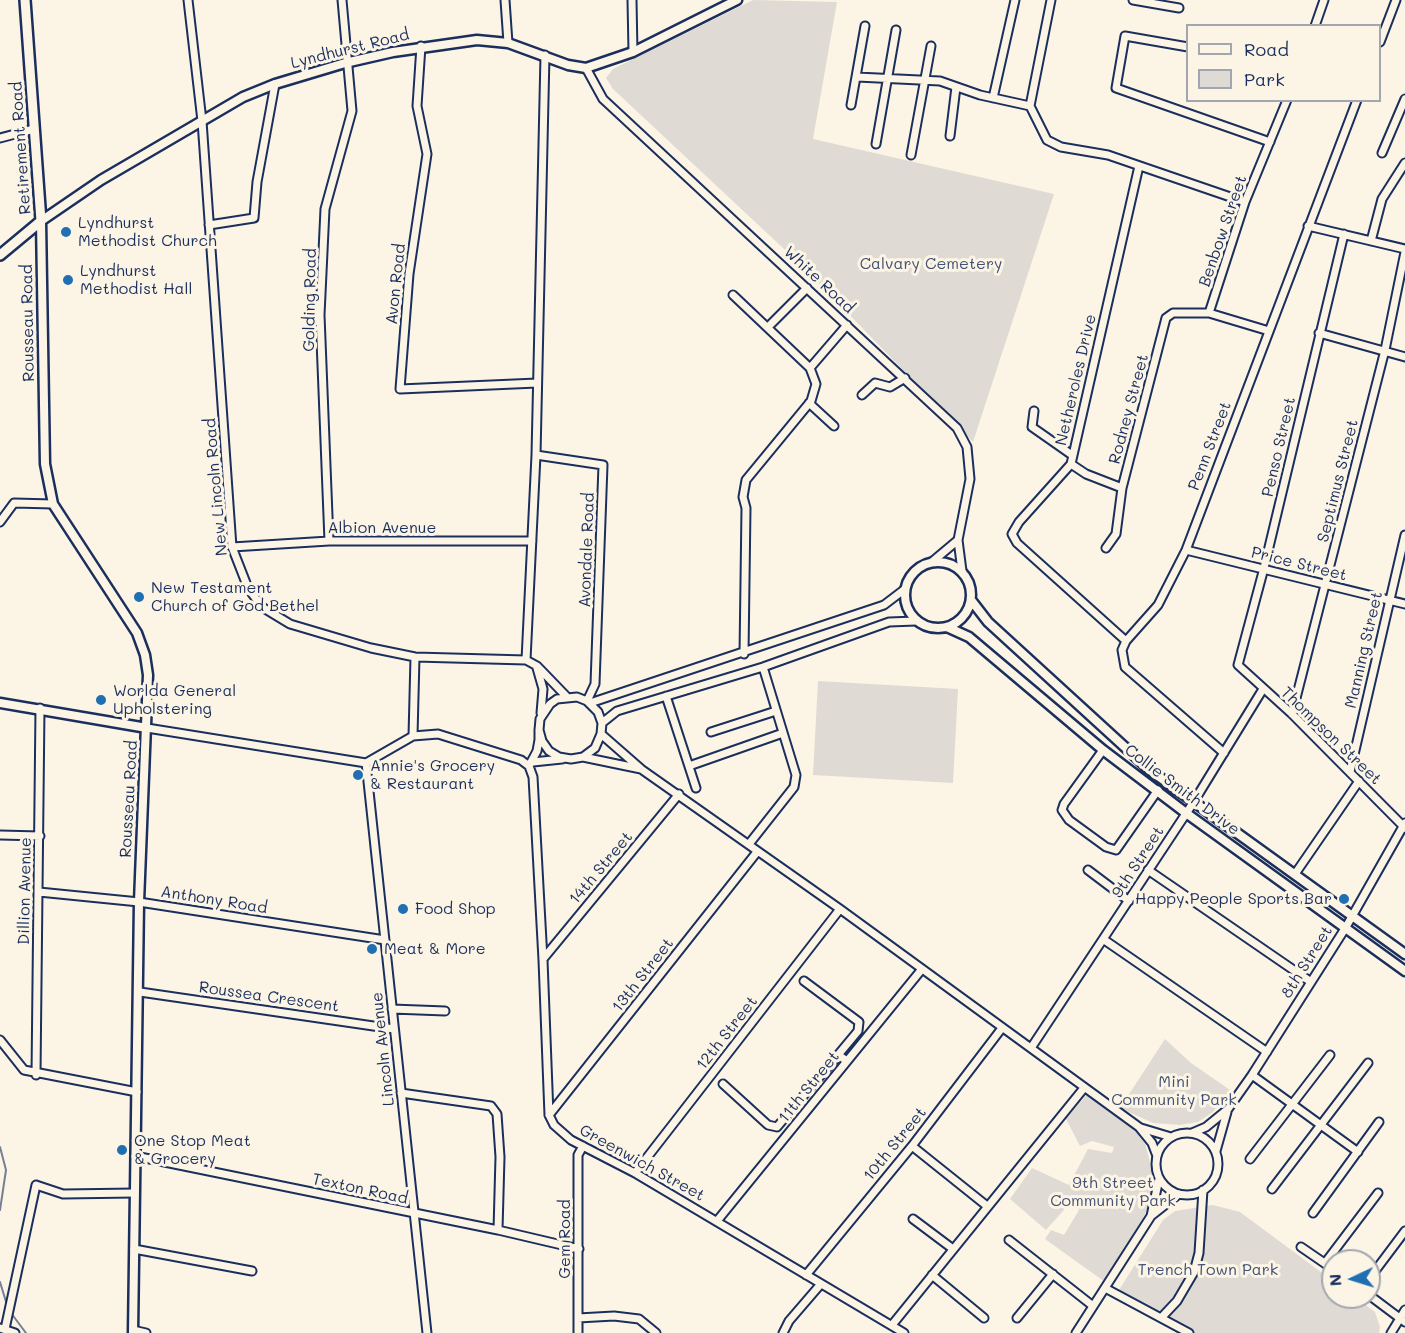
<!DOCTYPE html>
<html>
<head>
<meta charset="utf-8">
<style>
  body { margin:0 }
  #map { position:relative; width:1405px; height:1333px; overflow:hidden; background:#fcf5e5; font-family:Mali,sans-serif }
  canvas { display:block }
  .legend { position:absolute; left:1186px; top:24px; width:195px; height:78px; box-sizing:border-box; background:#fcf5e5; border:2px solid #a2a6af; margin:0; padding:8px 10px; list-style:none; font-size:18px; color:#1b2f5e }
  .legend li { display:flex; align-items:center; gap:12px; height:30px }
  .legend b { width:30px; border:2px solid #a2a6af }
  .north { position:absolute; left:1321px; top:1249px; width:60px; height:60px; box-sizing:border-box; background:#fcf5e5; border:2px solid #a2a6af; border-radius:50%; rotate:266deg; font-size:16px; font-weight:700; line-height:24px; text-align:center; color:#1b2f5e }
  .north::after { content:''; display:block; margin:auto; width:21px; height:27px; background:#1f6fb2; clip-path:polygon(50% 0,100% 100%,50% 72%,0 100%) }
</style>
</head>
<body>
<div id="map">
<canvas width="1405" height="1333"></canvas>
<ul class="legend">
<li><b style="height:8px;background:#fcf5e5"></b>Road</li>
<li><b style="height:16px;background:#dfdbd4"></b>Park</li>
</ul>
<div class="north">N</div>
</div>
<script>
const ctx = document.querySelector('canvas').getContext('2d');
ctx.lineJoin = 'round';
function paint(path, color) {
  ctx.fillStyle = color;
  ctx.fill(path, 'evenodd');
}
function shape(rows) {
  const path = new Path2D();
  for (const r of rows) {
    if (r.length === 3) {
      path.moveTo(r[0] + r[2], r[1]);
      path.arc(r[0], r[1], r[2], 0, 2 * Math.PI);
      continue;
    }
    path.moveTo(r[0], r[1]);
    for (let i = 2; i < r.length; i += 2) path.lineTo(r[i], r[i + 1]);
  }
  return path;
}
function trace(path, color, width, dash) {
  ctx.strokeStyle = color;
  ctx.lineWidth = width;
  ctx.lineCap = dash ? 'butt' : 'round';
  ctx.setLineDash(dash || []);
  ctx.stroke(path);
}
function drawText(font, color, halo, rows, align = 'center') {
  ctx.font = font + ' Mali,sans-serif';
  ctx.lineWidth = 6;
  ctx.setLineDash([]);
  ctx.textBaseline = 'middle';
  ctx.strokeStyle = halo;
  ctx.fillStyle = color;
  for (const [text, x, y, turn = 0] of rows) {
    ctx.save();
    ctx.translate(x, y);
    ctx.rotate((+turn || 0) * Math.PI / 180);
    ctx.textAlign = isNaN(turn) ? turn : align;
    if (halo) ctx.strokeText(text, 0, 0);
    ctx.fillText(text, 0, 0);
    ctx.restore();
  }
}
paint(shape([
  [753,0,837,2,813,139,1054,194,973,442,799,263,613,89,606,78,613,69],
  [818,681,958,689,953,783,813,775],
  [1165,1039,1191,1063,1230,1090,1213,1112,1198,1122,1180,1125,1153,1123,1120,1108],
  [1089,1092,1132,1126,1145,1143,1154,1178,1154,1192,1144,1216,1105,1282,1045,1239,1051,1230,1064,1235,1079,1210,1070,1203,1046,1230,1010,1199,1032,1168,1069,1185,1088,1149,1112,1153,1114,1147,1092,1141,1080,1146,1066,1119],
  [1213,1205,1240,1212,1333,1281,1333,1297,1355,1297,1375,1312,1380,1327,1379,1333,1188,1333,1119,1290,1163,1220,1175,1211]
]), '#dfdbd4');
trace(shape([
  [0,1147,6,1170,0,1210],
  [0,1282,7,1305],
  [11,1313,26,1333]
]), '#767f94', 2);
const minor = shape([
  [188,0,202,121,232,547,248,588,262,607,290,624,371,648,415,657,526,660],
  [505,0,508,43],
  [632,0,633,52],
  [1133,0,1179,8],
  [1315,26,1324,0],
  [1380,42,1396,0],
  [421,46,417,106,427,154,409,274,400,389,537,383],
  [1188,47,1125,36,1116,88,1270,142],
  [586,68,603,99,957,428,967,447,970,479,958,540,962,571],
  [857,77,940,81,980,95,1030,106,1051,0],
  [993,98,1015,0],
  [851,105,865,26],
  [1030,106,1047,140,1061,147,1108,155,1245,202],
  [950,136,956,87],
  [0,138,34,129],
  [876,144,896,30],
  [1382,153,1405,99],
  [911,155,931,46],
  [209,225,254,218,257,182,275,84],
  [1308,226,1405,249],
  [1344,234,1264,568,1238,665,1292,714,1405,828],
  [1371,241,1382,199,1405,163],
  [733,295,810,368,816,384,811,401,746,480,743,497,746,508,744,654],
  [768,327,807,288],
  [1269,331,1209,313,1245,202,1287,100],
  [1319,333,1405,357],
  [810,368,847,325],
  [862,395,875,383,890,387,905,378],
  [809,403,834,426],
  [1034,411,1032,427,1072,455],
  [536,455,603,465,595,684,587,701],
  [1071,464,1086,474,1122,488],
  [0,522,14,503,53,504],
  [329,541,320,315,325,209,352,111,342,0],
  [232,547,329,541,532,541],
  [1106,548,1116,534,1122,488,1166,318,1173,313,1209,313],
  [1186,550,1405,604],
  [933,561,958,540],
  [1126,641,1017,543,1012,534,1019,522,1071,464,1139,166],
  [526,660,536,455,545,55],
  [526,660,537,666,566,696],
  [537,668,543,689,541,713],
  [666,696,696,788],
  [590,703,884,605,905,589],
  [1292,714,1385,350,1405,252],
  [602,723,617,711,763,667,889,622,916,621],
  [147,728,366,763,413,736,438,734,521,760,529,766],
  [711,732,776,711],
  [413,736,415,657],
  [1103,750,1064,804,1062,810,1069,820,1106,847,1116,850,1158,790],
  [1224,753,1125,667,1122,650,1126,641,1158,605,1186,550,1357,100],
  [583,757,641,769,601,734],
  [533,762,562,759],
  [366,763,427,1333],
  [529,766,533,777,543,960,549,1115,554,1125,571,1140,635,1173,904,1333],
  [529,766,537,751,539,740,539,730,540,719,550,704,557,699,577,697,587,701,598,712,602,723,601,734,595,748,583,757,571,759,559,757,549,751,542,741,539,730],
  [689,766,783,733],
  [641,769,840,909,1139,1127,1152,1143,1157,1156],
  [1350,772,1405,535],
  [0,835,40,836],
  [749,844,794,787,796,775,763,667],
  [1088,870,1129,901],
  [1148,870,1311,982],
  [1295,874,1359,781],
  [39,892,139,902,385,940],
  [1103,939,1267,1052],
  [543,959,679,794],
  [804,981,859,1022,858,1031,838,1055],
  [140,992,394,1029],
  [392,1009,445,1011],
  [0,1040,24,1070,137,1092],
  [1031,1048,1193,803,1263,689],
  [36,1075,40,708],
  [1252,1075,1358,1152],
  [723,1084,768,1125,777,1127,838,1055,847,1061],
  [401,1093,491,1106,497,1114,500,1157,498,1230],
  [549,1115,757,852],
  [1141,1128,1171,1137],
  [1192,1133,1206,1127,1228,1109,1252,1075,1346,927,1405,823],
  [1187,1164,31],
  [912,1146,987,1206],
  [1216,1151,1227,1112],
  [135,1156,498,1230,579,1249],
  [1250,1159,1330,1055],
  [635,1173,840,909],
  [1272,1189,1368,1063],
  [1313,1213,1379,1122],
  [1151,1216,1159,1179],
  [913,1219,953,1249],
  [717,1221,922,969],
  [1009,1240,1093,1306],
  [1301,1247,1333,1269],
  [134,1249,252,1271],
  [1325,1263,1378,1193],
  [806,1275,912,1146,1002,1028],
  [932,1275,984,1318],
  [1369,1279,1405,1231],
  [1105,1288,1189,1333],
  [1369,1295,1405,1322],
  [578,1318,614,1316,639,1319,656,1333],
  [1017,1318,1053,1274],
  [1161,1318,1177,1301,1194,1272,1199,1253,1203,1190],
  [892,1325,1084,1088],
  [0,1328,15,1333],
  [5,1329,36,1185,63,1194,135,1193],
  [133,1330,146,1333],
  [578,1333,578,1155,583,1146],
  [783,1333,789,1321,820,1285],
  [1076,1333,1151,1216,1179,1194],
  [1391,1333,1405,1310]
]);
const tertiary = shape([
  [938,595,33],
  [971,600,988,622,1151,771,1405,954],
  [947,627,969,637,1103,750,1186,813,1405,971],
  [0,703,147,728],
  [133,1333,139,902,148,675,145,655,137,633,53,504,45,464,41,221,101,180,243,97,275,84,345,63,393,52,477,40,508,43,568,65,586,68,633,52,737,0]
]);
const secondary = shape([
  [0,255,41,221,25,0]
]);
trace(minor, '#1b2f5e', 11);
trace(tertiary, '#1b2f5e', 13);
trace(secondary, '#1b2f5e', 14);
trace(minor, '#fcf5e5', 7);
trace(tertiary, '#fcf5e5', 8);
trace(secondary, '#fcf5e5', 9);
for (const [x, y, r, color] of [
  [66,232,6,"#1f6fb2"],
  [68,280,6,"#1f6fb2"],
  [139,597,6,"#1f6fb2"],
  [101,700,6,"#1f6fb2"],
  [358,775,6,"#1f6fb2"],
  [1344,899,6,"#1f6fb2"],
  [403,909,6,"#1f6fb2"],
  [372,949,6,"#1f6fb2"],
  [122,1150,6,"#1f6fb2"]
]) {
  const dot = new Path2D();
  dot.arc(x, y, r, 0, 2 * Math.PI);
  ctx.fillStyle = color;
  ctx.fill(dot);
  trace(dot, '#fcf5e5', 2);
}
drawText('16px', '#1b2f5e', '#fcf5e5', [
  ["Lyndhurst Road",350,49,-14],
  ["Retirement Road",21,148,-94],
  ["Benbow Street",1223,231,-71],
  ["White Road",819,280,43],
  ["Avon Road",396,284,-84],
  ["Golding Road",310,300,-89],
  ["Rousseau Road",28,323,-91],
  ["Netheroles Drive",1076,380,-77],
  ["Rodney Street",1129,409,-75],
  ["Penn Street",1210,446,-69],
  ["Penso Street",1279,447,-77],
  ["Septimus Street",1338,481,-76],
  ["New Lincoln Road",216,487,-95],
  ["Albion Avenue",382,528],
  ["Avondale Road",587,550,-88],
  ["Price Street",1299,564,14],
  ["Manning Street",1364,650,-77],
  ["Thompson Street",1331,736,44],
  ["Collie Smith Drive",1182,790,37],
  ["Rousseau Road",129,799,-87],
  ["9th Street",1138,862,-57],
  ["14th Street",601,868,-50],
  ["Dillion Avenue",25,891,-89],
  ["Anthony Road",214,900,9],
  ["8th Street",1307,962,-58],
  ["13th Street",643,975,-52],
  ["Roussea Crescent",269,997,8],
  ["12th Street",727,1033,-52],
  ["Lincoln Avenue",383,1049,-96],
  ["11th Street",809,1087,-51],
  ["10th Street",895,1144,-51],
  ["Greenwich Street",642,1163,29],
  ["Texton Road",360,1189,12],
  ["Gem Road",565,1239,-90]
]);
drawText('16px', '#1b2f5e', '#fcf5e5', [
  ["Lyndhurst",78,223],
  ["Methodist Church",78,241],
  ["Lyndhurst",80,271],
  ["Methodist Hall",80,289],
  ["New Testament",151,588],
  ["Church of God Bethel",151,606],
  ["Worlda General",113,691],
  ["Upholstering",113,709],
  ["Annie's Grocery",370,766],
  ["& Restaurant",370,784],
  ["Happy People Sports Bar",1332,899,"right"],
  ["Food Shop",415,909],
  ["Meat & More",384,949],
  ["One Stop Meat",134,1141],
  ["& Grocery",134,1159]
], 'left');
drawText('16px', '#425176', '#fcf5e5', [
  ["Calvary Cemetery",931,264],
  ["Mini",1174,1082],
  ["Community Park",1174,1100],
  ["9th Street",1113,1183],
  ["Community Park",1113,1201],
  ["Trench Town Park",1208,1270]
]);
</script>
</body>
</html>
